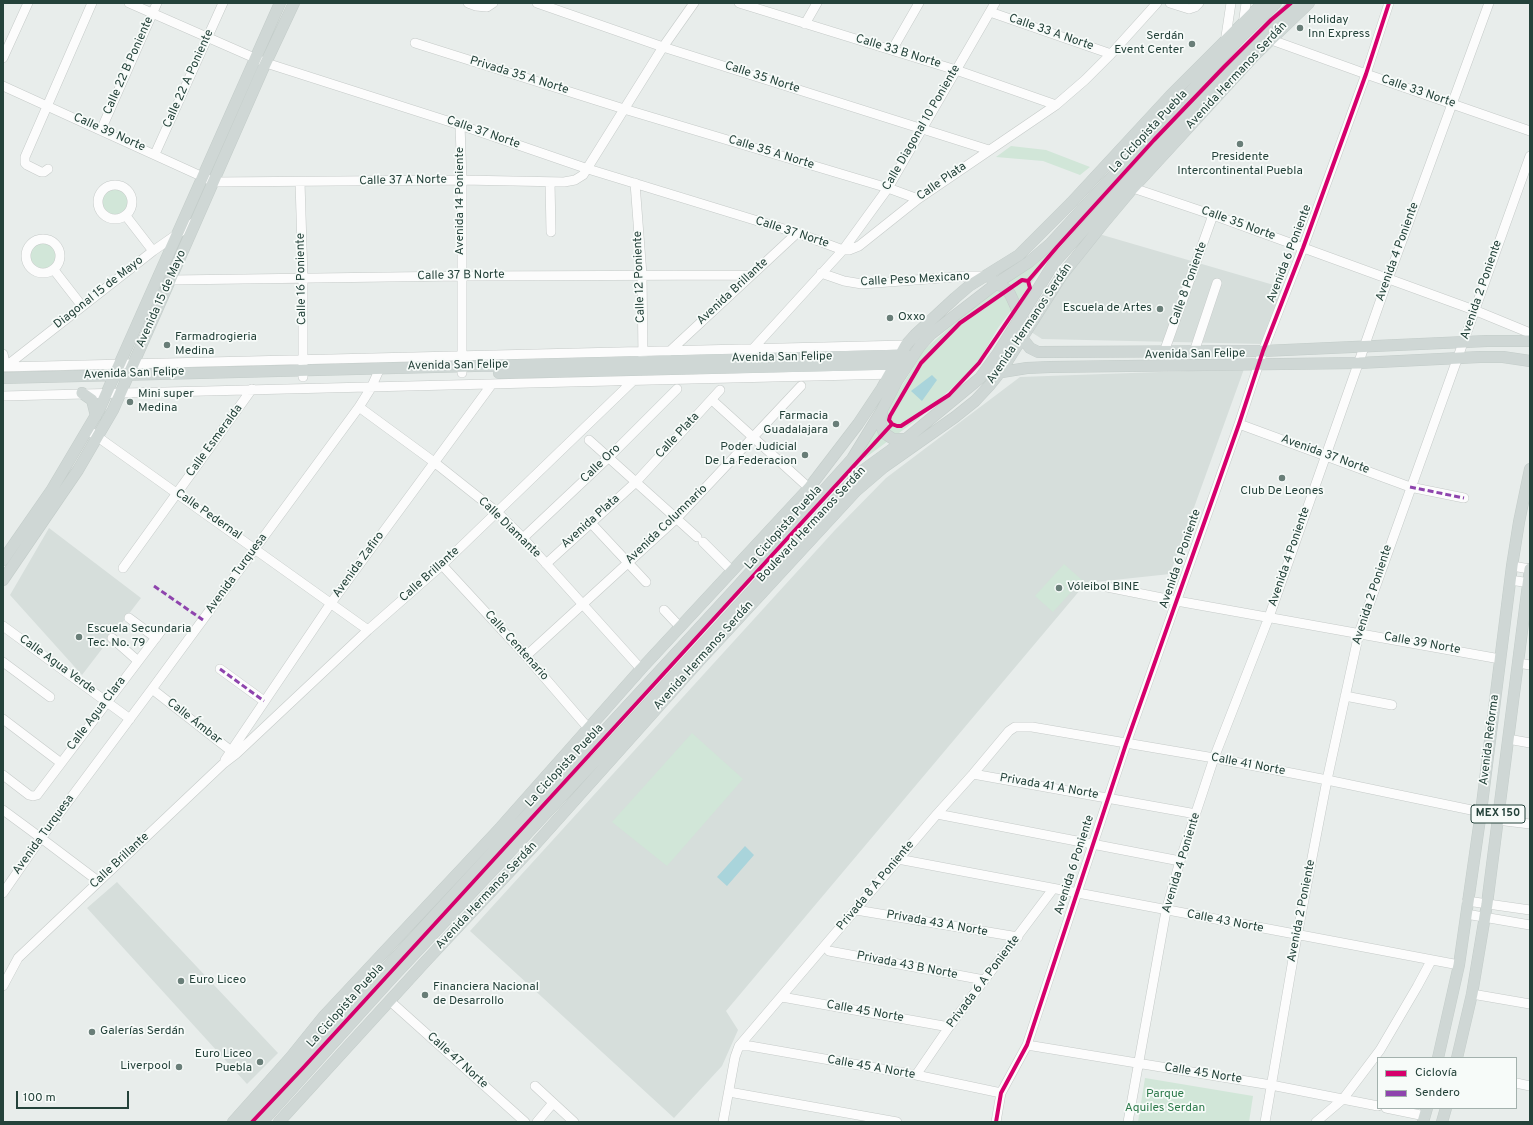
<!DOCTYPE html>
<html>
<head>
<meta charset="utf-8">
<style>
  body { margin:0 }
  #map { position:relative; width:1533px; height:1125px; overflow:hidden; background:#e8edeb; font-family:Overpass,sans-serif }
  canvas { display:block }
  .frame { position:absolute; inset:0; border:4px solid #24423a; pointer-events:none }
  .legend { position:absolute; left:1377px; top:1057px; width:140px; height:52px; box-sizing:border-box; background:#f7fbf9; border:1px solid #a3b1ad; margin:0; padding:5px 7px; list-style:none; font-size:12px; color:#24423a }
  .legend li { display:flex; align-items:center; gap:8px; height:20px }
  .legend b { width:20px; border:1px solid #a3b1ad }
  .scale { position:absolute; left:16px; top:1091px; width:113px; height:18px; box-sizing:border-box; border:2px solid #24423a; border-top:0; padding-left:5px; font-size:12px; line-height:14px; white-space:nowrap; color:#24423a; -webkit-text-stroke:3px #f7fbf9; paint-order:stroke }
</style>
</head>
<body>
<div id="map">
<canvas width="1533" height="1125"></canvas>
<div class="frame"></div>
<ul class="legend">
<li><b style="height:5px;background:#d6006c"></b>Ciclovía</li>
<li><b style="height:5px;background:#8e44ad"></b>Sendero</li>
</ul>
<div class="scale">100 m</div>
</div>
<script>
const ctx = document.querySelector('canvas').getContext('2d');
ctx.lineJoin = 'round';
function paint(path, color) {
  ctx.fillStyle = color;
  ctx.fill(path, 'evenodd');
}
function shape(rows) {
  const path = new Path2D();
  for (const r of rows) {
    if (r.length === 3) {
      path.moveTo(r[0] + r[2], r[1]);
      path.arc(r[0], r[1], r[2], 0, 2 * Math.PI);
      continue;
    }
    path.moveTo(r[0], r[1]);
    for (let i = 2; i < r.length; i += 2) path.lineTo(r[i], r[i + 1]);
  }
  return path;
}
function trace(path, color, width, dash) {
  ctx.strokeStyle = color;
  ctx.lineWidth = width;
  ctx.lineCap = dash ? 'butt' : 'round';
  ctx.setLineDash(dash || []);
  ctx.stroke(path);
}
function drawText(font, color, halo, rows, align = 'center') {
  ctx.font = font + ' Overpass,sans-serif';
  ctx.lineWidth = 3.5;
  ctx.setLineDash([]);
  ctx.textBaseline = 'middle';
  ctx.strokeStyle = halo;
  ctx.fillStyle = color;
  for (const [text, x, y, turn = 0] of rows) {
    ctx.save();
    ctx.translate(x, y);
    ctx.rotate((+turn || 0) * Math.PI / 180);
    ctx.textAlign = isNaN(turn) ? turn : align;
    if (halo) ctx.strokeText(text, 0, 0);
    ctx.fillText(text, 0, 0);
    ctx.restore();
  }
}
paint(shape([
  [1099,234,1284,288,1263,344,1042,339,1028,330],
  [1244,369,1170,574,1086,583,726,1011,738,1030,722,1066,674,1118,470,931,835,530,886,478,1020,377],
  [49,528,141,598,82,675,10,595],
  [117,882,278,1053,247,1084,87,908]
]), '#d6dedb');
paint(shape([
  [1011,146,1046,150,1090,167,1080,175,1043,161,996,157],
  [122,188,132,201,125,215,110,216,101,203,107,189],
  [50,242,59,255,53,269,38,270,29,257,35,243],
  [1050,250,1052,255,998,328,976,366,918,419,865,458,860,453,924,350,980,301],
  [1064,564,1082,580,1053,612,1035,596],
  [692,733,743,779,667,866,612,822],
  [1145,1078,1253,1096,1249,1122,1138,1122]
]), '#d1e6d8');
paint(shape([
  [932,375,937,380,922,401,911,391],
  [745,846,754,855,727,886,717,877]
]), '#a9d4db');
const minor = shape([
  [129,3,266,63,460,125,588,169,797,233,843,250,849,250,859,246,918,199,1056,105,1085,80,1111,54,1157,3],
  [468,3,476,6,487,7,493,3],
  [537,3,663,47,989,150],
  [739,3,956,70,1056,105],
  [1170,3,1189,9,1195,7,1199,3],
  [990,12,1111,54],
  [805,24,817,3],
  [1243,25,1246,3],
  [1266,38,1366,74,1530,131],
  [415,43,624,109,888,188,918,199],
  [1225,43,1231,3],
  [892,50,919,3],
  [3,58,28,3],
  [3,86,214,182,462,180,564,182,575,180,583,175,663,47,694,3],
  [460,125,462,180,462,373],
  [101,130,157,3],
  [155,154,223,3],
  [48,169,44,172,41,172,27,165,25,163,25,157,92,3],
  [300,182,303,279,303,377],
  [550,182,551,232],
  [635,183,642,275,643,358],
  [1128,184,1133,188,1213,215,1474,310,1530,333],
  [115,202,17],
  [126,216,153,251],
  [43,256,17],
  [54,270,82,306],
  [821,273,844,281,862,284,967,276,986,276],
  [172,280,461,276,751,275],
  [670,351,797,233],
  [750,352,843,250,888,188,995,3],
  [1164,352,1213,215],
  [1194,352,1217,283],
  [3,354,6,366],
  [3,367,906,345],
  [5,367,153,251,196,221],
  [3,396,895,374],
  [712,400,809,488],
  [359,407,434,462,497,512,523,538,641,669],
  [1239,424,1410,487,1464,498],
  [88,430,368,630],
  [589,440,697,537],
  [590,522,646,582],
  [523,538,609,457,677,389],
  [703,542,732,571],
  [546,564,636,482,720,390],
  [442,565,526,656,589,729],
  [1512,566,1530,569],
  [123,568,252,389],
  [1510,580,1530,583],
  [1107,587,1177,601,1500,659],
  [664,610,680,627],
  [129,618,156,638],
  [3,626,130,719],
  [112,638,138,661],
  [526,656,677,518,801,386],
  [3,662,50,697],
  [1518,663,1530,665],
  [220,669,264,701],
  [152,689,235,754],
  [1345,696,1392,705],
  [3,719,61,763],
  [1508,739,1530,743],
  [225,760,331,603,492,384],
  [973,774,1196,814],
  [3,775,29,795,33,796,37,795,161,631],
  [3,810,41,838,98,881],
  [937,814,1180,861],
  [1497,820,1530,824],
  [898,859,1459,965],
  [3,893,41,838,152,689,359,407,371,388,380,368],
  [1467,901,1530,910],
  [856,910,1018,937],
  [1466,914,1530,925],
  [829,951,984,980],
  [3,986,18,958,223,764,236,754,368,630,442,565,633,381],
  [1472,994,1530,1004],
  [782,997,949,1027],
  [390,1001,525,1122],
  [1027,1045,1271,1085,1378,1106],
  [739,1046,750,1046,916,1075,1001,1093],
  [916,1075,949,1027,1053,889],
  [1516,1083,1530,1086],
  [535,1086,574,1122],
  [729,1092,897,1122],
  [1386,1108,1425,1116],
  [537,1122,553,1103],
  [723,1122,735,1057,739,1046,745,1039,937,814,973,774,1009,731,1015,727,1032,727,1214,758,1327,780,1481,812],
  [996,1122,1001,1093,1027,1045,1126,744,1239,424,1263,351,1303,248,1366,74,1389,3],
  [1128,1122,1166,911,1180,861,1214,758,1269,617,1388,279,1489,3],
  [1265,1122,1297,936,1327,780,1359,633,1530,156],
  [1316,1122,1343,1099,1380,1050,1417,987,1431,961]
]);
const major = shape([
  [992,280,1006,289,1010,294,1016,307,1022,338,1030,348,1038,352,1263,351,1487,341,1530,341],
  [499,373,900,364],
  [996,373,1027,368,1050,367,1359,363,1480,357,1503,357,1530,361],
  [3,378,906,355],
  [82,393,92,400,96,416],
  [882,412,880,422,884,433,893,439,906,439],
  [3,560,51,491,99,410,280,3],
  [3,580,78,470,113,410,262,71,294,3],
  [1438,1058,1459,965,1481,812,1512,566,1519,522,1530,469],
  [1457,1058,1472,994,1487,904,1530,569],
  [233,1122,291,1057,324,1016,501,827,641,669,809,488,858,424,882,388,906,345,915,335,955,298,969,286,1019,255,1071,203,1170,96,1263,3],
  [244,1122,735,589,852,459,882,410,897,381,920,346,931,334,997,283,1029,262,1050,244,1240,38,1276,3],
  [262,1122,390,980,624,730,862,471,906,439,980,378,998,353,1054,263,1203,97,1271,25,1295,3],
  [279,1122,425,962,533,847,701,659,856,491,884,467,955,417,975,401,989,386,1001,371,1062,275,1102,225,1133,188,1255,55,1309,3],
  [1423,1122,1427,1108],
  [1442,1122,1446,1108]
]);
trace(minor, '#c5cac8', 10);
trace(major, '#c3ccc9', 12);
trace(minor, '#fcfcfc', 9);
trace(major, '#cfd7d5', 11);
trace(shape([
  [1410,487,1464,498],
  [154,586,203,620],
  [220,669,264,701]
]), '#8e44ad', 3, [6, 3]);
trace(shape([
  [1028,281,1030,288,979,363,949,395,901,426,897,426,892,424,889,420,890,416,921,363,960,323,1022,280,1028,281,1057,247,1154,140,1224,67,1271,20,1291,3],
  [252,1122,303,1068,892,424],
  [996,1122,1001,1093,1027,1045,1126,744,1239,424,1263,351,1303,248,1366,74,1389,3]
]), '#d6006c', 4);
for (const [x, y, r, color] of [
  [1300,28,4,"#697e78"],
  [1192,44,4,"#697e78"],
  [1240,144,4,"#697e78"],
  [1160,309,4,"#697e78"],
  [890,318,4,"#697e78"],
  [167,345,4,"#697e78"],
  [130,402,4,"#697e78"],
  [836,424,4,"#697e78"],
  [805,455,4,"#697e78"],
  [1282,478,4,"#697e78"],
  [1059,588,4,"#697e78"],
  [79,637,4,"#697e78"],
  [181,981,4,"#697e78"],
  [425,995,4,"#697e78"],
  [92,1032,4,"#697e78"],
  [260,1062,4,"#697e78"],
  [179,1067,4,"#697e78"]
]) {
  const dot = new Path2D();
  dot.arc(x, y, r, 0, 2 * Math.PI);
  ctx.fillStyle = color;
  ctx.fill(dot);
  trace(dot, '#f7fbf9', 1.5);
}
for (const [x, y, w] of [
  [1498,814,54]
]) {
  const box = new Path2D();
  box.roundRect(x - w / 2, y - 9, w, 18, 3);
  ctx.fillStyle = '#f7fbf9';
  ctx.fill(box);
  trace(box, '#24423a', 1);
}
drawText('bold 11px', '#24423a', null, [
  ["MEX 150",1498,814]
]);
drawText('12px', '#24423a', '#f7fbf9', [
  ["Holiday",1308,21],
  ["Inn Express",1308,35],
  ["Serdán",1184,37,"right"],
  ["Event Center",1184,51,"right"],
  ["Presidente",1240,158,"center"],
  ["Intercontinental Puebla",1240,172,"center"],
  ["Escuela de Artes",1152,309,"right"],
  ["Oxxo",898,318],
  ["Farmadrogieria",175,338],
  ["Medina",175,352],
  ["Mini super",138,395],
  ["Medina",138,409],
  ["Farmacia",828,417,"right"],
  ["Guadalajara",828,431,"right"],
  ["Poder Judicial",797,448,"right"],
  ["De La Federacion",797,462,"right"],
  ["Club De Leones",1282,492,"center"],
  ["Vóleibol BINE",1067,588],
  ["Escuela Secundaria",87,630],
  ["Tec. No. 79",87,644],
  ["Euro Liceo",189,981],
  ["Financiera Nacional",433,988],
  ["de Desarrollo",433,1002],
  ["Galerías Serdán",100,1032],
  ["Euro Liceo",252,1055,"right"],
  ["Puebla",252,1069,"right"],
  ["Liverpool",171,1067,"right"]
], 'left');
drawText('12px', '#24423a', '#f7fbf9', [
  ["Calle 33 A Norte",1051,33,19],
  ["Calle 33 B Norte",898,52,17],
  ["Calle 22 B Poniente",129,66,-66],
  ["Privada 35 A Norte",519,76,17],
  ["Avenida Hermanos Serdán",1237,76,-47],
  ["Calle 35 Norte",762,78,18],
  ["Calle 22 A Poniente",189,79,-66],
  ["Calle 33 Norte",1418,92,19],
  ["Calle Diagonal 10 Poniente",922,128,-60],
  ["La Ciclopista Puebla",1149,132,-47],
  ["Calle 39 Norte",109,133,24],
  ["Calle 37 Norte",483,133,19],
  ["Calle 35 A Norte",771,153,17],
  ["Calle 37 A Norte",403,181,-1],
  ["Calle Plata",942,182,-35],
  ["Avenida 14 Poniente",461,201,-90],
  ["Calle 35 Norte",1238,224,20],
  ["Calle 37 Norte",792,233,18],
  ["Avenida 4 Poniente",1398,252,-70],
  ["Avenida 6 Poniente",1290,254,-69],
  ["Calle 37 B Norte",461,276,-1],
  ["Calle 12 Poniente",640,277,-92],
  ["Calle 16 Poniente",302,279,-91],
  ["Calle Peso Mexicano",915,280,-3],
  ["Calle 8 Poniente",1189,284,-70],
  ["Avenida 2 Poniente",1482,290,-71],
  ["Avenida Brillante",733,292,-43],
  ["Diagonal 15 de Mayo",99,293,-38],
  ["Avenida 15 de Mayo",162,299,-66],
  ["Avenida Hermanos Serdán",1030,324,-56],
  ["Avenida San Felipe",1195,355,-1],
  ["Avenida San Felipe",782,358,-1],
  ["Avenida San Felipe",458,366,-1],
  ["Avenida San Felipe",134,374,-2],
  ["Calle Plata",678,436,-47],
  ["Calle Esmeralda",215,441,-54],
  ["Avenida 37 Norte",1325,455,20],
  ["Calle Oro",601,464,-44],
  ["Calle Pedernal",208,515,35],
  ["Avenida Plata",591,522,-42],
  ["Avenida Columnario",667,525,-44],
  ["Boulevard Hermanos Serdán",812,525,-47],
  ["Calle Diamante",509,528,44],
  ["La Ciclopista Puebla",784,528,-48],
  ["Avenida 4 Poniente",1290,557,-71],
  ["Avenida 6 Poniente",1181,559,-71],
  ["Avenida Zafiro",359,565,-54],
  ["Avenida Turquesa",237,574,-54],
  ["Calle Brillante",430,575,-42],
  ["Avenida 2 Poniente",1373,595,-72],
  ["Calle 39 Norte",1422,644,10],
  ["Calle Centenario",516,646,48],
  ["Avenida Hermanos Serdán",704,656,-48],
  ["Calle Agua Verde",57,665,36],
  ["Calle Agua Clara",97,714,-53],
  ["Calle Ámbar",194,722,38],
  ["Avenida Reforma",1490,740,-83],
  ["Calle 41 Norte",1248,765,11],
  ["La Ciclopista Puebla",565,766,-47],
  ["Privada 41 A Norte",1049,787,10],
  ["Avenida Turquesa",44,835,-54],
  ["Calle Brillante",120,861,-43],
  ["Avenida 4 Poniente",1182,863,-73],
  ["Avenida 6 Poniente",1075,865,-72],
  ["Privada 8 A Poniente",876,886,-50],
  ["Avenida Hermanos Serdán",487,896,-47],
  ["Avenida 2 Poniente",1302,911,-79],
  ["Calle 43 Norte",1225,922,11],
  ["Privada 43 A Norte",937,924,10],
  ["Privada 43 B Norte",907,966,11],
  ["Privada 6 A Poniente",984,982,-53],
  ["La Ciclopista Puebla",346,1006,-48],
  ["Calle 45 Norte",865,1012,10],
  ["Calle 47 Norte",457,1061,42],
  ["Calle 45 A Norte",871,1068,10],
  ["Calle 45 Norte",1203,1074,9]
]);
drawText('12px', '#2d7a4b', '#f7fbf9', [
  ["Parque",1165,1095],
  ["Aquiles Serdan",1165,1109]
]);
</script>
</body>
</html>
